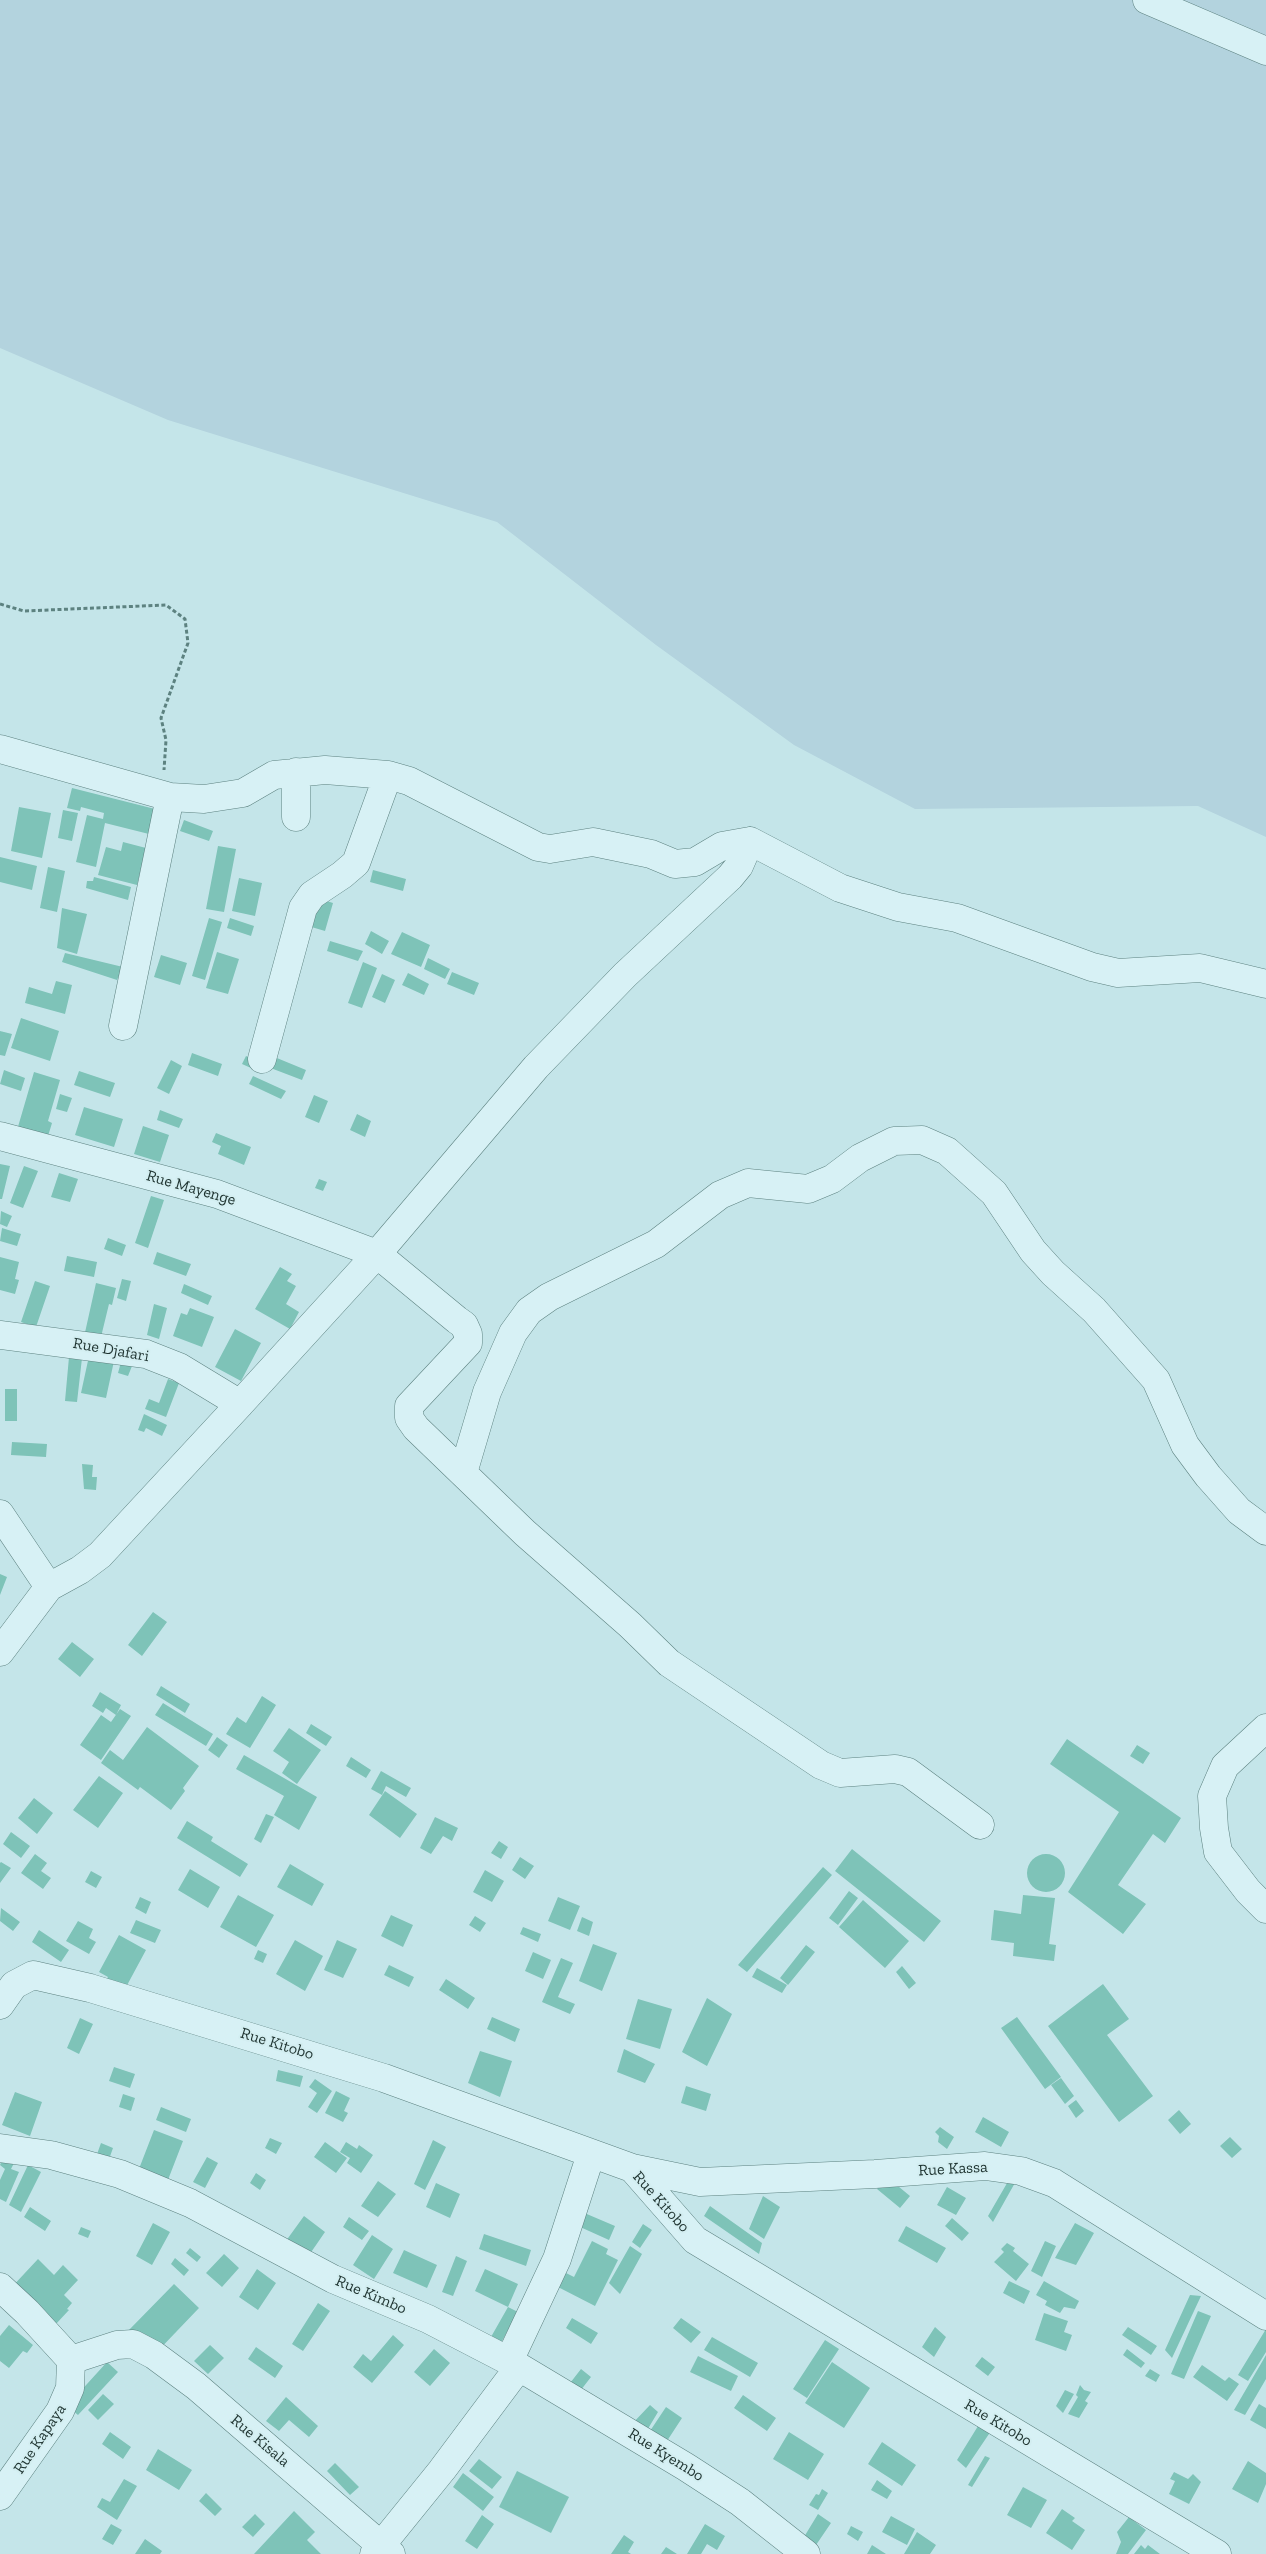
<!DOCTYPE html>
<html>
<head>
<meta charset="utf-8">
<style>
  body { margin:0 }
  canvas { display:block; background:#c4e5e9 }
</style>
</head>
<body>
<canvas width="1266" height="2554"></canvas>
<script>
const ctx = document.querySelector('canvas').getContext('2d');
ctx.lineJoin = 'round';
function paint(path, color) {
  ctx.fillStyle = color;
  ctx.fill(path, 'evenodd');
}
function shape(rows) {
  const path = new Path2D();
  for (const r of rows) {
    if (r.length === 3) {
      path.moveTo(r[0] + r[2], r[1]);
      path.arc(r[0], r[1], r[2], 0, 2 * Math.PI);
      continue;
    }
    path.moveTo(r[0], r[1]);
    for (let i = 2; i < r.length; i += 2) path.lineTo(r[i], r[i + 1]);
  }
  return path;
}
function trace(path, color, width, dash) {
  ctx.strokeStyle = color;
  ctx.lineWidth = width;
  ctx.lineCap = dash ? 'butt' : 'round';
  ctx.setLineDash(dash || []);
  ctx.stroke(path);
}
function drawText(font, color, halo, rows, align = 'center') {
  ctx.font = font + ' "Zilla Slab",serif';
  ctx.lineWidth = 4;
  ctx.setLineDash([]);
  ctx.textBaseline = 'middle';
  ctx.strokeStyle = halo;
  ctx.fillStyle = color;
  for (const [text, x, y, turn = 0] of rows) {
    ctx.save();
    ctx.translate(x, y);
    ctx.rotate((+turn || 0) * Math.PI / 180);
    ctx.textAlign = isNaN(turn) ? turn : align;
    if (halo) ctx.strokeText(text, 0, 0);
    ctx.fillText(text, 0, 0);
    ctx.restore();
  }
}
paint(shape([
  [0,0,1266,0,1266,837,1198,806,915,809,794,745,656,645,497,522,168,420,0,348]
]), '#b3d3de');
paint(shape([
  [72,788,155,809,149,834,105,823,96,867,76,862,87,815,103,819,104,813,81,807,80,811,67,808],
  [19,807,51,813,42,858,11,851],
  [63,810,78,813,72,841,58,838],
  [184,820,213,831,209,841,180,831],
  [123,842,146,848,137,885,98,875,106,847,121,851],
  [218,846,236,849,224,912,206,909],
  [0,857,37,866,32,890,0,882],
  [48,867,65,871,57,912,40,908],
  [373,870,406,879,403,891,370,882],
  [94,877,131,887,128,900,86,888,87,881,93,881],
  [239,878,262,883,255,916,232,911],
  [317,898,333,903,325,931,308,926],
  [62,908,87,914,77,954,57,948],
  [209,918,222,922,205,980,192,976],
  [230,918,254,926,251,936,227,928],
  [371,931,389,941,382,954,365,944],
  [402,932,430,945,421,967,391,954],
  [330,941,363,951,358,961,327,951],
  [217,952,239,959,228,994,206,988],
  [65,953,123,967,117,980,62,962],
  [161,955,187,963,180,985,154,977],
  [428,958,450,969,445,979,424,969],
  [363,962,377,968,362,1008,348,1003],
  [452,972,479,983,474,995,447,984],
  [408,973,429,984,424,995,402,985],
  [382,974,395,980,385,1003,372,997],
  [56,981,72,985,65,1014,25,1003,29,987,52,994],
  [21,1018,59,1031,50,1061,11,1048],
  [0,1031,12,1034,5,1056,0,1055],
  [192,1053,222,1064,218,1076,188,1065],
  [246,1056,254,1060,251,1068,242,1064],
  [272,1056,306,1070,302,1080,268,1067],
  [171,1060,182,1066,169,1094,157,1088],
  [4,1070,25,1078,21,1091,0,1084],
  [79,1071,115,1083,110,1097,74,1085],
  [34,1072,60,1080,48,1121,52,1123,45,1146,15,1137],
  [253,1076,286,1091,281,1099,249,1084],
  [60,1094,72,1098,67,1112,56,1109],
  [314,1095,328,1101,319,1123,305,1117],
  [84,1107,123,1119,114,1147,75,1135],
  [160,1110,183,1119,179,1128,157,1120],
  [357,1114,371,1121,365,1137,350,1130],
  [143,1126,169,1135,160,1162,134,1154],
  [216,1133,251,1147,244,1165,218,1154,221,1146,212,1142],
  [0,1164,10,1166,2,1199,0,1199],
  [24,1166,38,1171,23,1208,10,1203],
  [59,1173,78,1179,70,1202,51,1197],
  [319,1179,327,1182,323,1191,315,1188],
  [151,1196,164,1200,148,1248,135,1243],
  [1,1211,12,1216,7,1227,0,1224],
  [2,1228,21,1234,17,1246,0,1241],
  [108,1238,126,1245,122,1256,104,1249],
  [157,1252,191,1264,186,1276,153,1264],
  [67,1256,97,1262,94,1277,64,1271],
  [0,1257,19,1262,15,1279,19,1280,15,1294,0,1290],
  [280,1267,292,1274,287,1281,296,1286,286,1304,299,1312,290,1329,255,1309],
  [122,1279,131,1281,126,1301,117,1298],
  [35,1281,50,1286,36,1327,21,1322],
  [96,1283,116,1288,112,1305,109,1304,100,1341,84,1337],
  [184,1284,212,1296,208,1305,181,1293],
  [154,1304,167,1308,159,1339,147,1335],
  [190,1308,214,1317,202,1347,173,1336,181,1313,187,1315],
  [235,1329,261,1343,241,1381,215,1367],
  [89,1356,114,1361,106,1398,81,1393],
  [69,1357,82,1358,77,1402,65,1401],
  [121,1362,132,1366,128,1376,118,1373],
  [168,1379,179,1383,166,1417,145,1409,149,1399,159,1403],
  [5,1389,17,1389,17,1421,5,1421],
  [144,1414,167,1425,162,1436,146,1428,144,1432,138,1430],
  [12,1442,47,1444,46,1457,11,1455],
  [82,1464,93,1465,92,1477,97,1477,96,1490,84,1489],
  [0,1574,7,1577,0,1595],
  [153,1612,167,1622,142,1656,128,1645],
  [72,1642,94,1659,80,1677,58,1659],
  [161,1686,190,1704,185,1713,156,1695],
  [100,1692,121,1705,116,1715,106,1708,103,1713,92,1706],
  [262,1696,276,1705,250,1748,226,1734,237,1717,246,1723],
  [163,1703,213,1734,206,1746,155,1715],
  [120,1709,131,1716,101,1760,80,1745,101,1715,111,1722],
  [311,1724,332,1737,326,1746,306,1733],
  [147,1727,199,1766,183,1788,185,1791,171,1810,140,1787,138,1790,101,1763,110,1750,123,1760],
  [289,1728,321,1750,297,1784,282,1773,289,1762,273,1751],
  [217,1737,228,1745,219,1758,208,1750],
  [1067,1739,1181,1818,1165,1843,1153,1834,1118,1885,1146,1904,1123,1934,1068,1892,1119,1812,1050,1764],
  [1137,1745,1150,1753,1143,1764,1130,1756],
  [244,1755,317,1797,299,1830,274,1815,284,1796,236,1769],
  [351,1757,371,1770,366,1778,346,1766],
  [381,1771,411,1788,406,1797,386,1786,382,1795,371,1789],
  [99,1776,123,1793,98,1828,73,1810],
  [385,1791,417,1814,400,1838,369,1815],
  [34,1798,53,1813,37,1834,18,1818],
  [266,1814,274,1817,261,1843,254,1839],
  [435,1817,458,1828,452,1841,443,1836,431,1854,420,1848],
  [187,1821,213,1837,211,1841,248,1864,240,1877,177,1838],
  [11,1832,30,1846,21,1858,3,1844],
  [499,1841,508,1847,501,1859,491,1853],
  [852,1849,941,1921,924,1942,835,1871],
  [35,1854,47,1863,41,1871,51,1878,43,1889,21,1873],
  [1046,1873,19],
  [520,1857,534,1866,525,1879,512,1870],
  [1,1862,11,1868,0,1883,0,1863],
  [290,1864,324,1884,312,1906,277,1887],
  [823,1867,832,1875,747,1972,738,1965],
  [190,1869,220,1887,208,1908,178,1890],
  [485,1870,504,1881,492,1902,473,1892],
  [91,1871,102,1877,96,1888,85,1882],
  [849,1891,858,1898,838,1925,829,1918],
  [238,1895,274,1915,256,1947,220,1927],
  [1023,1895,1055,1898,1049,1944,1056,1945,1054,1961,1013,1956,1014,1943,991,1940,994,1910,1021,1914],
  [140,1897,151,1902,146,1914,135,1908],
  [558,1897,580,1906,570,1930,548,1921],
  [863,1900,909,1941,885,1968,839,1927],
  [1,1908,20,1922,13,1931,0,1921],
  [391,1915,413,1925,403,1947,381,1936],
  [475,1916,486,1923,480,1932,469,1925],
  [582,1917,593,1922,589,1936,577,1931],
  [136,1920,161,1930,155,1943,130,1933],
  [78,1921,93,1929,89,1938,96,1942,89,1954,66,1941],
  [523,1927,541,1934,538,1942,520,1934],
  [39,1930,69,1950,61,1962,32,1942],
  [119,1935,146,1950,125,1989,104,1984,108,1977,99,1972],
  [295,1940,323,1956,305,1991,276,1974],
  [337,1940,357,1949,343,1978,324,1970],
  [593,1944,617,1953,602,1991,579,1981],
  [806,1945,815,1952,788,1985,780,1978],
  [258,1950,267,1954,263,1963,254,1959],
  [533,1952,551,1960,543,1979,525,1971],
  [561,1958,573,1963,558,1997,575,2004,570,2014,542,2002],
  [389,1965,414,1977,409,1987,384,1975],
  [902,1966,916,1983,909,1989,896,1972],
  [757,1968,787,1985,782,1993,752,1977],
  [446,1979,475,1998,468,2009,439,1990],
  [1103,1984,1129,2019,1107,2035,1153,2096,1119,2122,1048,2026],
  [707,1998,732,2014,707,2066,682,2052],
  [638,1999,672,2009,660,2049,626,2039],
  [492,2017,520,2029,515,2042,487,2029],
  [1017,2017,1061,2077,1045,2089,1001,2028],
  [80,2018,93,2024,79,2054,67,2048],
  [624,2049,655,2064,645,2083,617,2072],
  [480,2051,512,2061,500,2097,468,2083],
  [114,2067,135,2074,130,2088,109,2081],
  [278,2070,303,2076,300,2087,276,2081],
  [1061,2078,1074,2096,1065,2104,1051,2085],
  [315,2079,332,2091,317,2113,308,2107,317,2093,309,2087],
  [686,2086,711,2094,706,2111,681,2103],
  [336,2091,350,2098,344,2111,348,2113,343,2122,325,2113],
  [15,2092,42,2102,30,2136,2,2125],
  [123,2094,135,2098,131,2111,119,2107],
  [1076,2100,1084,2111,1076,2118,1068,2106],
  [161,2107,191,2119,186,2132,156,2120],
  [1179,2110,1191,2124,1180,2134,1168,2120],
  [983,2117,1009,2132,1001,2147,975,2132],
  [940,2127,954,2137,947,2149,938,2142,939,2136,935,2132],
  [154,2130,183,2141,166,2185,137,2174],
  [1230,2137,1242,2149,1232,2158,1220,2146],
  [270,2138,282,2143,276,2154,265,2148],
  [433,2140,446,2147,425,2190,414,2184],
  [325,2142,347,2158,336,2173,314,2157],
  [346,2142,357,2149,359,2145,373,2155,361,2173,347,2163,350,2158,340,2152],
  [101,2143,113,2148,108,2162,96,2157],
  [4,2156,15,2161,11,2169,19,2172,6,2202,0,2199,0,2180,5,2169,0,2165],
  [207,2157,218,2163,205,2188,193,2182],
  [28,2165,41,2172,21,2212,9,2205],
  [256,2173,266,2180,260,2190,250,2183],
  [887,2177,910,2196,900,2208,877,2189],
  [1010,2178,1016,2181,993,2222,988,2216],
  [378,2181,396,2194,378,2217,361,2206],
  [436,2183,460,2194,450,2218,426,2207],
  [947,2187,966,2198,956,2215,937,2205],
  [763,2196,780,2207,764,2239,749,2229],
  [710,2206,762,2243,759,2254,704,2216],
  [30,2207,51,2221,45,2231,24,2217],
  [575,2209,615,2226,609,2240,569,2222],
  [304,2216,325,2232,305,2261,283,2245],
  [349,2217,369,2231,362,2240,343,2227],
  [952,2218,969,2233,962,2241,945,2226],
  [153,2223,170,2232,152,2265,136,2256],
  [1075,2223,1094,2233,1076,2265,1055,2258],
  [643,2224,652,2230,640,2248,632,2242],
  [906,2226,946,2248,937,2263,898,2241],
  [81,2227,91,2231,88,2238,78,2234],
  [484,2234,531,2250,526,2266,479,2249],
  [372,2235,393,2249,374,2279,353,2265],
  [592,2241,608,2249,606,2254,618,2260,595,2306,558,2287,566,2273,574,2277],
  [1045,2241,1056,2246,1042,2277,1031,2271],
  [1007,2243,1015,2248,1013,2251,1029,2264,1016,2281,994,2262,1004,2252,1001,2249],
  [630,2246,642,2254,620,2294,609,2283],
  [190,2248,201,2257,197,2262,186,2253],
  [404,2250,437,2265,427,2288,393,2273],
  [224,2254,239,2268,222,2287,206,2273],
  [456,2256,467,2261,453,2296,442,2292],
  [175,2258,189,2270,184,2276,171,2264],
  [38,2259,54,2275,63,2265,78,2280,64,2295,72,2303,67,2309,69,2310,42,2339,10,2289],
  [257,2269,276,2283,258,2310,239,2297],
  [485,2269,518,2284,508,2307,475,2291],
  [1009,2281,1030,2291,1024,2304,1003,2293],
  [1044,2281,1079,2301,1075,2309,1064,2307,1060,2313,1045,2305,1047,2301,1036,2295],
  [174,2284,199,2308,154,2355,128,2331],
  [1190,2295,1201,2296,1172,2358,1165,2350],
  [318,2303,330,2311,303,2351,292,2344],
  [508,2307,518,2312,497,2350,487,2344],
  [1198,2311,1211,2316,1184,2379,1171,2374],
  [1044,2313,1068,2321,1064,2332,1072,2335,1066,2351,1035,2340],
  [572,2318,598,2333,591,2344,566,2328],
  [681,2318,701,2332,691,2343,673,2328],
  [9,2325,33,2345,27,2353,23,2351,9,2368,0,2361,0,2336],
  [935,2327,946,2337,934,2357,922,2347],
  [1128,2327,1157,2346,1151,2355,1122,2335],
  [1266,2329,1266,2352,1248,2381,1238,2375],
  [393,2335,404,2345,372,2383,353,2367,363,2354,371,2361],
  [712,2337,758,2363,750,2377,704,2350],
  [825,2340,839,2349,807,2398,793,2389],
  [210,2345,224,2358,208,2374,194,2361],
  [256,2347,283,2366,275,2378,248,2359],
  [434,2349,450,2363,430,2386,414,2372],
  [1127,2349,1145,2363,1141,2368,1123,2355],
  [1266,2355,1266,2379,1245,2415,1234,2410],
  [698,2356,738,2376,731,2391,690,2372],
  [982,2357,995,2367,988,2376,975,2366],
  [107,2362,118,2372,78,2415,67,2406],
  [832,2362,870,2388,844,2428,805,2403],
  [1202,2365,1225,2381,1229,2377,1239,2384,1227,2401,1193,2377],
  [581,2369,591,2377,577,2395,567,2387],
  [1150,2369,1160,2375,1156,2382,1145,2376],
  [1080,2385,1084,2390,1091,2392,1085,2401,1088,2403,1079,2418,1068,2414,1078,2397,1076,2395],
  [1065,2390,1074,2394,1063,2413,1056,2406],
  [103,2394,114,2404,98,2420,88,2410],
  [743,2395,776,2418,767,2431,734,2408],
  [286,2397,318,2426,309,2437,289,2420,279,2431,266,2421],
  [1259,2404,1266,2408,1266,2429,1250,2420],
  [650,2405,658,2412,643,2437,631,2425],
  [666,2407,682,2418,665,2444,648,2434],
  [983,2418,993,2428,966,2468,957,2460],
  [110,2432,131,2447,123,2459,102,2444],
  [789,2432,824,2454,808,2480,773,2459],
  [882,2442,916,2465,902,2486,868,2464],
  [158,2449,192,2470,179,2490,146,2470],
  [985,2456,990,2458,972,2487,968,2485],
  [479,2459,502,2477,492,2489,469,2471],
  [1248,2461,1266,2473,1266,2484,1258,2503,1232,2489],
  [335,2463,359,2487,350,2495,327,2471],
  [517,2471,569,2497,551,2533,499,2507],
  [1174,2472,1188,2479,1193,2474,1201,2482,1189,2504,1169,2494,1175,2481,1170,2479],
  [463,2473,494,2497,483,2511,453,2487],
  [124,2479,137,2486,117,2520,97,2507,102,2498,110,2502],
  [877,2480,892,2491,887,2499,871,2490],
  [1023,2487,1047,2500,1031,2528,1007,2515],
  [822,2489,828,2493,818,2510,809,2505,816,2494,819,2495],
  [206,2493,222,2509,215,2516,199,2501],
  [1062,2509,1075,2518,1072,2521,1085,2530,1072,2550,1046,2533],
  [294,2511,315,2532,307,2540,321,2554,254,2554],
  [255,2514,265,2524,253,2537,242,2527],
  [818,2514,831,2523,816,2545,804,2537],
  [482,2515,494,2524,477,2549,465,2541],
  [891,2516,915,2529,907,2545,882,2532],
  [1129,2517,1146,2530,1128,2554,1116,2554,1121,2542,1117,2532],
  [111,2524,122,2530,113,2545,102,2539],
  [705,2524,725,2536,717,2550,707,2544,701,2554,687,2554],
  [851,2526,863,2532,858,2541,847,2534],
  [917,2532,936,2545,930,2554,904,2554],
  [624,2535,634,2542,628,2552,631,2554,611,2554],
  [145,2539,162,2551,160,2554,135,2554],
  [872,2545,886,2554,867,2554],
  [1141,2545,1145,2549,1148,2545,1160,2554,1134,2554],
  [666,2547,677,2554,661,2554]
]), '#7ec3b8');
const minor = shape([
  [1147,0,1266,51],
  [0,749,170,797],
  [296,772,296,817],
  [123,1026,170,797,204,799,243,793,274,775,325,770,388,775,409,781,538,847,550,849,593,842,651,854,675,864,695,862,722,846,750,841,840,888,898,907,957,918,1092,967,1118,973,1200,968,1266,984],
  [262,1059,303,908,312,895,342,875,356,863,388,775],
  [0,1136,217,1194,377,1254,457,1320,464,1325,468,1334,468,1343,409,1406,409,1418,416,1428,525,1533,630,1625,669,1663,821,1765,840,1773,895,1769,908,1772,980,1825],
  [0,1335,146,1354,179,1367,240,1404],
  [463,1473,487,1392,513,1333,529,1311,549,1297,656,1244,720,1195,748,1183,808,1189,832,1179,860,1158,894,1141,922,1140,947,1151,994,1193,1033,1251,1053,1273,1094,1310,1156,1380,1185,1445,1208,1476,1239,1511,1266,1531],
  [0,1514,49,1587],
  [0,1652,49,1587,80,1570,100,1555,240,1404,377,1254,536,1067,625,975,730,877,739,866,750,841],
  [1266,1728,1225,1766,1212,1796,1214,1828,1218,1852,1248,1891,1266,1909],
  [0,2005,14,1985,33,1975,90,1988,384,2078,632,2168,695,2240,1217,2554],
  [0,2148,51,2155,120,2174,190,2203,333,2279,428,2319,509,2361,686,2467,740,2502,806,2554],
  [632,2168,700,2182,875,2174,985,2166,1021,2171,1054,2183,1266,2316],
  [0,2287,27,2312,71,2360,70,2388,60,2411,0,2496],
  [71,2360,117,2345,133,2344,154,2355,196,2386,391,2554],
  [509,2361,557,2259,591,2154],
  [374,2554,442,2470,519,2367]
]);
trace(minor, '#5d8280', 29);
trace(shape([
  [0,604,24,611,166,605,185,619,188,643,161,718,166,740,164,770]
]), '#5d8280', 3, [4, 2.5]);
trace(minor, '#d7f1f5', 28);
drawText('16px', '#1f3431', '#d3eef1', [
  ["Rue Mayenge",191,1188,16],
  ["Rue Djafari",111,1350,10],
  ["Rue Kitobo",277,2044,17],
  ["Rue Kassa",953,2169,-3],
  ["Rue Kitobo",661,2202,48],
  ["Rue Kimbo",371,2295,23],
  ["Rue Kitobo",998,2423,31],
  ["Rue Kapaya",40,2439,-56],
  ["Rue Kisala",260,2441,40],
  ["Rue Kyembo",666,2455,32]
]);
</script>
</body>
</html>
